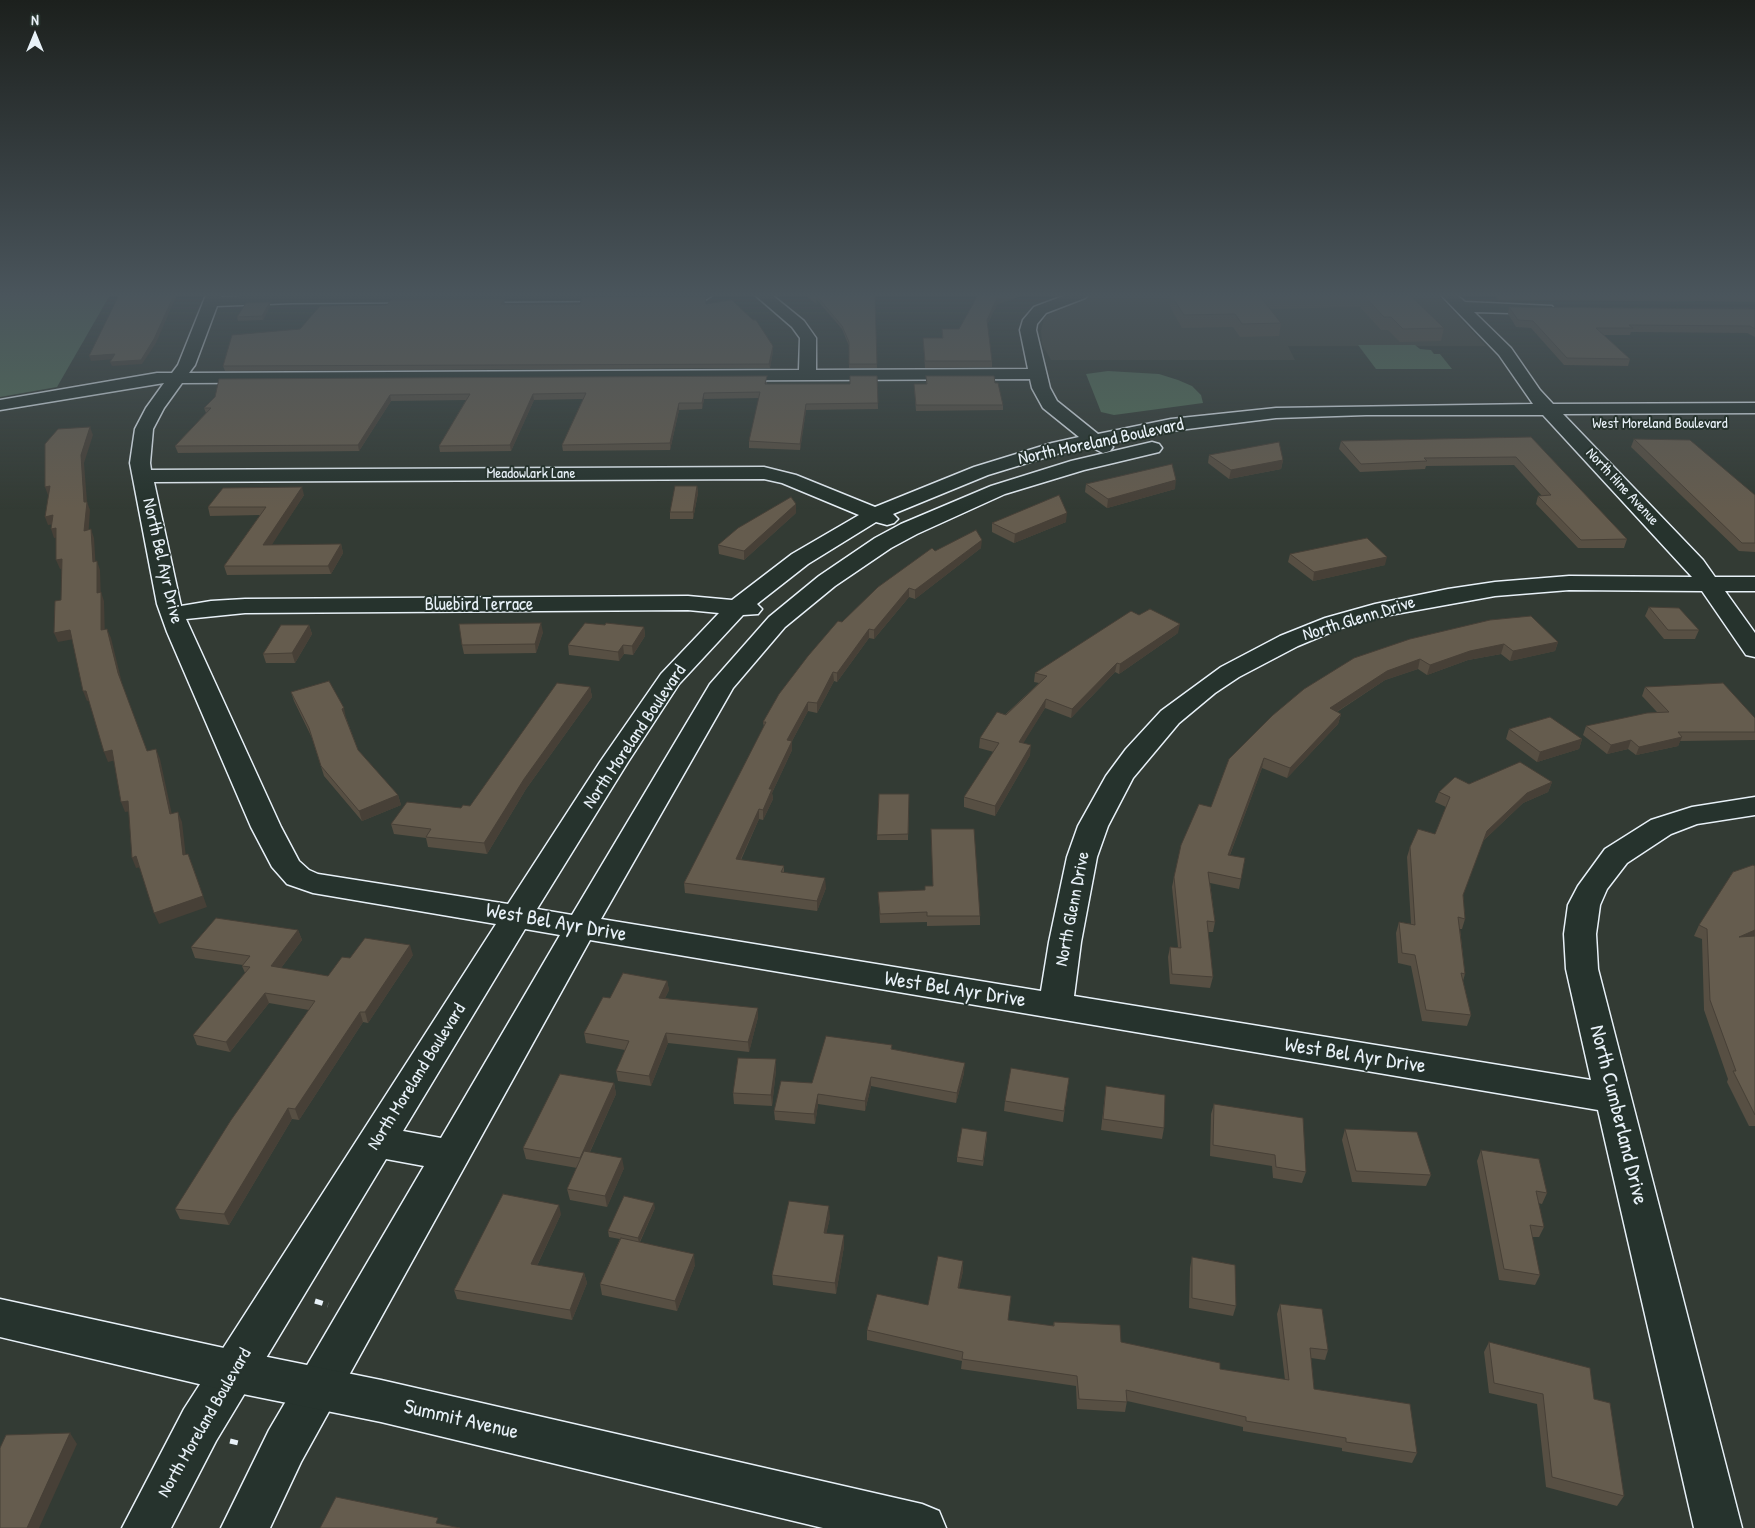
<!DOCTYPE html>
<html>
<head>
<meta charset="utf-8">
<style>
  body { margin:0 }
  #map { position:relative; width:1755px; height:1528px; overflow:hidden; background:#333b34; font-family:"Patrick Hand",sans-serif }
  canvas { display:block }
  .north { position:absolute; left:10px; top:10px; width:50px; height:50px; -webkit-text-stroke:4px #26332d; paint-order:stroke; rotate:0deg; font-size:14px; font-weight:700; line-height:20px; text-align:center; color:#e8f1f8 }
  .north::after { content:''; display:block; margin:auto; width:18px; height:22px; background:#e8f1f8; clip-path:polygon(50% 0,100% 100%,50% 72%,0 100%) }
</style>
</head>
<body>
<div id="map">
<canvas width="1755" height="1528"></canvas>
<div class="north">N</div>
</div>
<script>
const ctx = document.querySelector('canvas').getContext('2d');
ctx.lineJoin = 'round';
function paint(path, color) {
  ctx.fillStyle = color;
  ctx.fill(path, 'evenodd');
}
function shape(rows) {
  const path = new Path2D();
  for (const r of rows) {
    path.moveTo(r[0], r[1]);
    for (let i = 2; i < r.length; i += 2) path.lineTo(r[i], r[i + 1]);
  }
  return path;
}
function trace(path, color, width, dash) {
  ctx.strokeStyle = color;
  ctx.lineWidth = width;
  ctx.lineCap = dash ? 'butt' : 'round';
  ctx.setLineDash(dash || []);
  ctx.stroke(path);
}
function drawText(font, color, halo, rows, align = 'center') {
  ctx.font = font + ' "Patrick Hand",sans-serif';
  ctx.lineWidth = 4;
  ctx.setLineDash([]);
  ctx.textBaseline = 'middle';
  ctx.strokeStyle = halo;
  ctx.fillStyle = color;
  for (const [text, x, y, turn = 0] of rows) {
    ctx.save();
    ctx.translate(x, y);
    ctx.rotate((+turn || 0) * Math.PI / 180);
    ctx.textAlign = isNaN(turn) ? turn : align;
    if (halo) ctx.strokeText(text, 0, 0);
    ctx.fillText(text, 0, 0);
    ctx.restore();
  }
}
paint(shape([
  [1092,295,1438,295,1486,346,1288,346,1295,360,1051,360,1042,345,1041,331,1044,318,1059,306]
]), '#42453c');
paint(shape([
  [0,295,110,295,57,387,0,397],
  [1358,345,1415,345,1420,349,1431,350,1434,354,1440,354,1452,369,1376,369],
  [1108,371,1159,374,1178,380,1192,386,1201,395,1203,403,1114,415,1101,412,1086,374]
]), '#526f57');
const minor = shape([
  [206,295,222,295,221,297,262,295,713,295,705,300,292,303,217,306,195,365,189,373,799,370,800,338,792,327,755,295,772,295,804,321,816,338,816,370,1028,369,1020,330,1023,320,1034,307,1066,295,1088,295,1085,298,1046,313,1037,324,1036,330,1050,388,1057,401,1098,434,1171,419,1276,408,1533,404,1499,355,1441,295,1457,295,1465,302,1552,306,1554,309,1552,312,1546,314,1474,312,1511,348,1540,390,1553,404,1755,403,1755,413,1563,414,1703,560,1715,577,1755,577,1755,591,1725,591,1755,633,1755,657,1746,655,1702,591,1569,590,1495,596,1379,617,1341,628,1298,646,1239,677,1215,693,1179,723,1133,778,1108,826,1097,857,1081,942,1074,996,1591,1080,1566,969,1564,934,1568,905,1578,886,1605,849,1651,820,1692,807,1755,797,1755,815,1697,824,1671,834,1627,863,1607,889,1600,905,1596,934,1598,969,1742,1528,1694,1528,1598,1110,590,940,301,1462,270,1528,221,1528,269,1430,424,1166,386,1159,216,1441,171,1528,122,1528,184,1409,496,924,313,893,287,884,272,867,251,827,167,632,157,604,130,463,135,429,146,408,164,383,0,410,0,400,157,373,172,373,178,365,206,295],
  [1030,379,1032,388,1043,408,1079,437,1052,443,974,467,875,507,796,475,764,467,151,470,150,463,153,429,164,408,182,383,1030,379],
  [1366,415,1543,415,1692,577,1569,576,1495,582,1448,589,1375,604,1325,618,1280,636,1221,667,1161,711,1126,749,1106,776,1078,826,1067,857,1049,942,1041,991,601,919,733,688,785,627,835,586,891,548,917,534,1005,494,1084,470,1159,452,1162,448,1159,444,1152,442,1071,461,991,486,901,524,875,538,819,576,769,617,710,684,572,915,537,909,628,762,679,684,743,615,758,614,762,609,757,604,808,564,876,522,887,525,894,523,898,519,893,514,988,475,1063,452,1091,447,1103,453,1110,451,1113,447,1110,443,1171,431,1276,418,1366,415],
  [764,479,782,483,859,515,792,554,732,600,688,596,245,599,211,601,181,606,154,482,764,479],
  [688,610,719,613,661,674,600,762,508,904,318,874,309,870,299,861,281,827,186,619,245,613,688,610],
  [525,929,560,935,441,1138,403,1131,525,929]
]);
const major = shape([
  [0,1299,233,1350,381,1380,922,1504,939,1511,946,1528,823,1528,381,1422,233,1392,0,1337,0,1299]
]);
trace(minor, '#e8f1f8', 3);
trace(major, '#e8f1f8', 3);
trace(shape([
  [315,1301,328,1305],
  [230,1441,242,1444]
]), '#e8f1f8', 5, [8, 5.5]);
paint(minor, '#26332d');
paint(major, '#26332d');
paint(shape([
  [805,295,872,295,875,297,877,368,849,368,849,346,842,329,816,299,817,305],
  [1171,295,1410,295,1444,328,1441,341,1400,342,1388,330,1381,330,1360,307,1270,309,1281,323,1279,336,1240,337,1233,327,1182,328,1170,307],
  [1495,295,1755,295,1755,302,1498,300],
  [504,299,505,304,706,304,773,346,773,351,770,368,225,371,223,366,387,305],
  [997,305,987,325,992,361,992,367,925,368,923,338,942,338,942,329,959,329],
  [270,306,263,320,238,321,237,317],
  [1509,307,1755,309,1755,337,1747,333,1631,332,1630,335,1604,335,1630,359,1628,366,1564,365,1531,328,1516,327,1508,314],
  [877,376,878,409,806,410,800,450,749,448,749,441,759,398,704,399,702,409,679,410,670,450,563,451,562,445,583,399,534,400,511,451,440,452,439,446,466,400,391,401,359,451,178,453,175,446,206,413,204,408,215,397,767,382,767,384,850,384],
  [926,376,1003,405,1003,410,916,411,914,384,926,384],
  [1531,437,1627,539,1624,548,1578,548,1536,504,1538,496,1542,496,1514,465,1426,466,1425,469,1360,472,1339,449,1341,441],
  [1634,439,1755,495,1755,552,1739,551,1631,447],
  [1209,455,1283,460,1281,469,1229,479,1208,463],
  [1086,484,1175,489,1107,508,1085,492],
  [697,486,698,493,693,519,670,519,670,512],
  [304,495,271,545,341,544,343,553,331,574,227,575,224,566,260,515,210,516,208,507],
  [796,513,744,560,719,554,718,545],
  [1066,522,1014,543,992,532,992,523],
  [981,548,915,599,909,597,874,639,869,638,837,682,834,681,817,713,808,711,792,741,792,750,772,793,773,799,763,820,759,819,741,860,784,866,784,872,826,888,817,911,685,893,684,883,764,727,763,722,842,622,935,551],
  [1290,554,1385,565,1313,581,1288,562],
  [1649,607,1699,630,1695,639,1664,639,1645,616],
  [309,625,312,634,295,663,266,663,263,654],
  [605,625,644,627,645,636,633,655,624,654,619,661,569,655,568,645],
  [543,632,536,653,464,654,462,645],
  [1178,633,1119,674,1115,672,1071,718,1045,708,1023,743,1030,755,995,816,964,807,964,797,994,752,979,748,980,738,1039,683,1034,682,1035,673],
  [1410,639,1558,642,1555,651,1510,661,1501,654,1468,660,1427,675,1418,669,1385,680,1337,712,1341,714,1338,724,1287,778,1262,768,1230,855,1241,879,1239,889,1210,883,1215,922,1213,932,1208,932,1213,977,1210,988,1170,984,1168,957,1170,947,1178,947,1172,887,1174,877,1211,807,1229,759],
  [590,687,592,697,526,789,487,854,428,847,426,838,394,834,391,824,470,806],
  [1645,687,1755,718,1755,740,1680,741,1678,746,1636,755,1628,749,1607,754,1583,735,1586,726,1657,712,1642,696],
  [291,692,346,718,358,750,398,795,401,805,362,821,324,776,312,738,294,701],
  [1509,729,1582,739,1579,749,1537,762,1506,739],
  [1552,782,1548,792,1523,803,1483,841,1463,895,1465,919,1462,929,1460,929,1465,974,1463,981,1471,1015,1467,1026,1422,1021,1411,966,1398,963,1396,933,1399,922,1411,924,1407,857,1410,847,1435,834,1446,807,1435,802,1439,792,1469,784],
  [879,794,909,794,908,840,877,840],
  [931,829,980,916,980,925,927,926,927,922,880,923,878,892,925,890,933,886],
  [1755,866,1755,1126,1749,1126,1727,1082,1728,1079,1704,1010,1702,939,1694,936,1699,925],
  [298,930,302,940,281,968,328,976,350,958,413,955,368,1023,363,1022,299,1120,292,1119,229,1225,180,1219,175,1209,309,1010,269,1003,230,1052,197,1045,193,1035,245,973,242,966,243,965,195,958,191,947],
  [667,981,669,990,665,998,758,1017,749,1052,668,1043,651,1086,618,1081,616,1071,625,1050,586,1043,584,1033,610,998],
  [892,1045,892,1050,964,1073,956,1103,871,1086,865,1111,818,1104,815,1124,775,1120,774,1111,812,1083],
  [776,1059,776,1070,772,1106,734,1104,733,1093],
  [1069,1078,1063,1122,1004,1111,1005,1101],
  [614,1083,616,1094,590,1152,624,1168,607,1207,570,1200,567,1189,577,1168,526,1159,523,1148],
  [1106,1086,1164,1128,1162,1139,1101,1130],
  [1214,1104,1306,1172,1302,1183,1273,1178,1272,1166,1210,1156,1211,1114],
  [1345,1129,1431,1175,1426,1186,1352,1182,1342,1140],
  [987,1137,983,1166,957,1162,957,1157],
  [1481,1150,1547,1193,1542,1204,1538,1203,1544,1227,1539,1237,1532,1237,1540,1275,1535,1285,1499,1280,1477,1161],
  [655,1208,640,1242,695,1265,677,1311,602,1295,600,1284,620,1239,609,1237,608,1231],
  [561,1214,537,1266,584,1273,587,1283,572,1320,457,1299,454,1290],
  [830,1217,826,1234,844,1235,844,1246,836,1294,773,1285,772,1275],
  [1192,1257,1236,1306,1233,1316,1189,1308,1190,1268],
  [963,1271,959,1288,1008,1320,1053,1326,1054,1322,1121,1342,1220,1369,1285,1380,1277,1314,1280,1304,1328,1350,1325,1360,1311,1358,1314,1389,1417,1453,1412,1463,1342,1451,1342,1448,1243,1431,1243,1427,1127,1401,1125,1412,1077,1409,1076,1386,961,1369,962,1361,867,1340,867,1330,928,1305],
  [1489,1342,1594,1399,1624,1496,1617,1506,1546,1487,1537,1404,1489,1393,1484,1352]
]), '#574f43');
paint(shape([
  [174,295,177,295,156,343,142,364,112,366,110,362,163,317],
  [1007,295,1024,295,997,305,986,326,987,320,997,298],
  [270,302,270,306,263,320,262,316],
  [773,346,773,351,770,368,769,364],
  [115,354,116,359,91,361,89,356],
  [704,393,704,399,702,409,702,403],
  [533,394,534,400,511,451,510,445],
  [390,395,391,401,359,451,358,445],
  [679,403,679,410,670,450,670,443],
  [806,404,806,410,800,450,800,444],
  [90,427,93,435,84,463,87,502,90,510,88,539,84,531,84,502,81,455],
  [1283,460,1281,469,1229,479,1231,470],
  [1176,480,1175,489,1107,508,1108,499],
  [50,486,48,495,45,487],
  [697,486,698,493,693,519,693,512],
  [302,487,304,495,266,554,263,545],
  [796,504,796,513,744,560,744,551],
  [1067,513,1066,522,1014,543,1015,534],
  [53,515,56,524,48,525,45,517],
  [56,528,60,537,54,538,51,529],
  [91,529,94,538,96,571,93,562],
  [982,540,981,548,915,599,915,590],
  [341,544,343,553,331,574,328,566],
  [1387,557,1385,565,1313,581,1314,572],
  [62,559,66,568,60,569,56,560],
  [97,561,100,570,101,602,97,593],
  [909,588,909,597,874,639,874,630],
  [101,592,104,601,105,640,101,630],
  [541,623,543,632,536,653,535,644],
  [1180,624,1178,633,1119,674,1120,664],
  [309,625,312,634,295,663,292,653],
  [644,627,645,636,633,655,632,646],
  [107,629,111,638,122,683,118,673],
  [869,629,869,638,837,682,837,673],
  [70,630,74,639,58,642,54,633],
  [1558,642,1555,651,1510,661,1513,651],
  [1504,644,1501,654,1468,660,1427,675,1430,665,1470,651],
  [623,645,624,654,619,661,618,652],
  [1420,659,1418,669,1385,680,1327,718,1330,708,1387,671],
  [1117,663,1115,672,1071,718,1072,709],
  [833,672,834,681,817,713,817,703],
  [590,687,592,697,526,789,487,854,484,843,524,779],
  [83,691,86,691,90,700,87,701],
  [1046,699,1045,708,1018,752,1019,742],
  [808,702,808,711,792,741,792,750,772,793,773,799,763,820,763,810,769,789,787,740],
  [344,708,346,718,345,718,342,709],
  [1341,714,1338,724,1287,778,1290,768],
  [1682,737,1678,746,1636,755,1639,747],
  [1582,739,1579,749,1537,762,1540,752],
  [1631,740,1628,749,1607,754,1611,745],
  [1031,745,1030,755,995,816,995,806],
  [156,749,160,759,174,824,170,814],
  [112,750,116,760,108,762,104,752],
  [1264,758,1262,768,1226,865,1228,855],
  [1552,782,1548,792,1523,803,1483,841,1487,831,1527,793],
  [398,795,401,805,362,821,359,811],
  [128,801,132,811,125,812,121,802],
  [759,809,759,819,736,869,736,859],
  [178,812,182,822,187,866,183,855],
  [136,856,141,867,136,868,132,858],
  [192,864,207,907,159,924,154,913],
  [825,878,826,888,817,911,817,901],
  [298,930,302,940,275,976,271,966],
  [1755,930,1755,939,1739,937],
  [410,945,413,955,368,1023,365,1012],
  [667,981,669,990,660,1008,659,998],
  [265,993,269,1003,230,1052,226,1042],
  [758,1008,758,1017,749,1052,748,1042],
  [360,1012,363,1022,299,1120,295,1109],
  [666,1033,668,1043,651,1086,649,1076],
  [776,1059,776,1070,772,1106,771,1095],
  [965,1063,964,1073,956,1103,957,1093],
  [871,1077,871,1086,865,1111,865,1101],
  [614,1083,616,1094,582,1169,580,1158],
  [818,1094,818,1104,815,1124,814,1114],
  [288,1108,292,1119,229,1225,224,1214],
  [622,1158,624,1168,607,1207,605,1196],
  [654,1203,655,1208,639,1243,638,1238],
  [559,1205,561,1214,533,1274,531,1264],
  [829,1206,830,1217,824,1244,824,1233],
  [844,1235,844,1246,836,1294,835,1283],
  [694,1254,695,1265,677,1311,675,1301],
  [963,1261,963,1271,957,1298,958,1288],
  [584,1273,587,1283,572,1320,570,1310],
  [70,1433,77,1444,39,1528,27,1528]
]), '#474037');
const building = shape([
  [119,295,174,295,154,339,141,360,110,362,115,354,89,356,119,295],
  [809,295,815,295,817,301,809,295],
  [816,295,872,295,875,297,877,364,849,364,849,342,842,326,816,295],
  [978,295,1007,295,997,298,987,320,992,361,925,361,923,338,943,338,942,329,959,329,978,295],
  [1171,295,1345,295,1260,296,1281,323,1242,324,1235,314,1184,315,1171,295],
  [1363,295,1410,295,1444,328,1403,329,1391,317,1384,317,1363,295],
  [705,297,706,304,732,300,753,320,756,320,773,346,769,364,223,366,232,335,300,329,320,306,387,305,391,300,504,299,501,304,580,304,582,298,705,297],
  [270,302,262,316,237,317,246,303,270,302],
  [1509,307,1755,309,1755,329,1750,326,1629,325,1633,328,1596,328,1630,359,1567,358,1533,321,1518,320,1509,307],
  [767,376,765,384,850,384,850,376,877,376,878,403,806,404,800,444,749,441,760,392,704,393,702,403,679,403,670,443,562,445,586,393,533,394,510,445,439,446,470,394,390,395,358,445,175,446,211,408,204,408,215,397,219,379,767,376],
  [926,376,994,376,995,383,998,383,1003,405,916,405,914,384,927,384,926,376],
  [90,427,81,455,84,502,87,502,84,531,91,529,93,562,97,561,97,593,101,592,101,630,107,629,118,673,147,751,156,749,170,814,178,812,183,855,188,854,203,896,154,913,136,856,132,858,128,801,121,802,112,750,104,752,86,691,83,691,70,630,54,633,55,601,61,600,62,559,56,560,56,528,51,529,53,515,45,517,50,486,45,487,45,444,58,429,90,427],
  [1531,437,1627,539,1581,540,1538,496,1551,495,1516,457,1424,458,1427,461,1361,464,1341,441,1531,437],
  [1634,439,1690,440,1755,495,1755,543,1742,543,1634,439],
  [1279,442,1283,460,1231,470,1209,455,1279,442],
  [1172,464,1176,480,1108,499,1086,484,1172,464],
  [675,486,697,486,693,512,670,512,675,486],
  [302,487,263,545,341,544,328,566,224,566,266,507,208,507,223,488,302,487],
  [1059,495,1067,513,1015,534,992,523,1059,495],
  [791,497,796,504,744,551,718,545,738,528,791,497],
  [976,530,982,540,915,590,909,588,874,630,869,629,837,673,833,672,817,703,808,702,787,740,792,741,769,789,772,789,763,810,759,809,736,859,784,866,781,872,825,878,817,901,684,883,766,722,763,722,779,694,808,656,838,621,842,622,878,587,932,548,935,551,976,530],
  [1367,538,1387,557,1314,572,1290,554,1367,538],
  [1649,607,1679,608,1699,630,1668,630,1649,607],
  [1150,609,1180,624,1120,664,1117,663,1072,709,1046,699,1019,742,1031,745,995,806,964,797,999,743,980,738,997,712,1006,715,1047,676,1035,673,1131,611,1139,615,1150,609],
  [1531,616,1558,642,1513,651,1504,644,1470,651,1430,665,1420,659,1387,671,1330,708,1341,714,1290,768,1264,758,1228,855,1245,858,1241,879,1208,872,1215,922,1207,921,1213,977,1172,974,1170,947,1181,948,1174,877,1181,845,1199,804,1211,807,1229,759,1273,715,1304,689,1354,658,1410,639,1490,620,1531,616],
  [541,623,535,644,462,645,459,624,541,623],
  [585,623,605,625,606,623,644,627,632,646,623,645,618,652,568,645,585,623],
  [281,625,309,625,292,653,263,654,281,625],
  [329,681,344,708,342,709,358,750,398,795,359,811,321,766,309,728,291,692,329,681],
  [557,683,590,687,524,779,484,843,426,837,431,829,391,824,407,802,461,808,463,805,470,806,557,683],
  [1723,683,1755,718,1755,732,1678,732,1682,737,1639,747,1631,740,1611,745,1586,726,1647,713,1669,712,1645,687,1723,683],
  [1550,717,1582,739,1540,752,1509,729,1550,717],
  [1520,762,1552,782,1527,793,1487,831,1463,895,1465,919,1458,917,1465,974,1461,973,1471,1015,1426,1010,1415,955,1402,953,1399,922,1415,925,1410,847,1418,829,1435,834,1450,797,1439,792,1455,777,1469,784,1520,762],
  [879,794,909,794,908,834,877,835,879,794],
  [931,829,974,829,980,916,927,916,927,912,880,914,878,892,925,890,925,886,933,886,931,829],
  [1753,865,1755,866,1755,930,1739,937,1755,936,1755,1115,1733,1071,1736,1071,1710,1000,1707,929,1699,925,1733,872,1753,865],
  [216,918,298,930,271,966,328,976,342,957,350,958,365,938,410,945,365,1012,360,1012,295,1109,288,1108,224,1214,175,1209,231,1120,315,1001,265,993,226,1042,193,1035,250,967,242,966,250,956,191,947,216,918],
  [623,973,667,981,659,998,758,1008,748,1042,666,1033,649,1076,616,1071,629,1041,584,1033,603,997,610,998,623,973],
  [826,1036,892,1045,891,1049,965,1063,957,1093,871,1077,865,1101,818,1094,814,1114,774,1111,781,1081,812,1083,826,1036],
  [738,1058,776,1059,771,1095,733,1093,738,1058],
  [1011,1068,1069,1078,1064,1111,1005,1101,1011,1068],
  [560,1074,614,1083,580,1158,523,1148,560,1074],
  [1106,1086,1165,1095,1164,1128,1103,1119,1106,1086],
  [1214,1104,1303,1118,1306,1172,1276,1167,1275,1155,1213,1145,1214,1104],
  [962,1128,987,1132,983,1161,957,1157,962,1128],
  [1345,1129,1417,1132,1431,1175,1356,1171,1345,1129],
  [1481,1150,1539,1159,1547,1193,1536,1191,1544,1227,1530,1225,1540,1275,1504,1269,1481,1150],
  [584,1151,622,1158,605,1196,567,1189,584,1151],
  [503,1194,559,1205,531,1264,584,1273,570,1310,454,1290,503,1194],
  [624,1196,654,1203,638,1238,608,1231,624,1196],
  [789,1201,829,1206,824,1233,844,1235,835,1283,772,1275,789,1201],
  [621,1238,694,1254,675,1301,600,1284,621,1238],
  [938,1256,963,1261,958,1288,1011,1296,1008,1320,1054,1326,1054,1322,1120,1325,1121,1342,1220,1363,1220,1369,1289,1380,1280,1304,1322,1309,1328,1350,1310,1348,1314,1389,1410,1404,1417,1453,1346,1442,1346,1438,1246,1421,1246,1417,1126,1390,1127,1402,1079,1399,1077,1376,962,1359,963,1352,867,1330,877,1294,928,1305,938,1256],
  [1192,1257,1235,1265,1236,1306,1192,1298,1192,1257],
  [1489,1342,1590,1368,1594,1399,1610,1403,1624,1496,1552,1477,1543,1394,1494,1383,1489,1342],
  [70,1433,27,1528,0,1528,0,1448,6,1435,70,1433],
  [336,1497,438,1518,436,1523,460,1528,320,1528,336,1497]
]);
paint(building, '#655c4e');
trace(building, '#474037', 1);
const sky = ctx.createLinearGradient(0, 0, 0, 509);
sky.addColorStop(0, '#1c201d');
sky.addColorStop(0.58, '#4a555c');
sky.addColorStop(1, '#4a555c00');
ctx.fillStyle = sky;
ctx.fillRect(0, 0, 1755, 509);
drawText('15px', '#e8f1f8', '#26332d', [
  ["West Moreland Boulevard",1660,424],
  ["Meadowlark Lane",531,474],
  ["North Hine Avenue",1622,487,47]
]);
drawText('18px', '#e8f1f8', '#26332d', [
  ["North Moreland Boulevard",1101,442,-12],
  ["North Bel Ayr Drive",162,561,77],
  ["Bluebird Terrace",479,605],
  ["North Glenn Drive",1359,619,-17],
  ["North Moreland Boulevard",635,737,-56],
  ["North Glenn Drive",1073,909,-79],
  ["North Moreland Boulevard",417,1077,-58],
  ["North Moreland Boulevard",205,1423,-60]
]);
drawText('21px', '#e8f1f8', '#26332d', [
  ["West Bel Ayr Drive",556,923,10],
  ["West Bel Ayr Drive",955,990,9],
  ["West Bel Ayr Drive",1355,1056,9],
  ["North Cumberland Drive",1618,1115,76],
  ["Summit Avenue",461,1420,13]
]);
</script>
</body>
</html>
